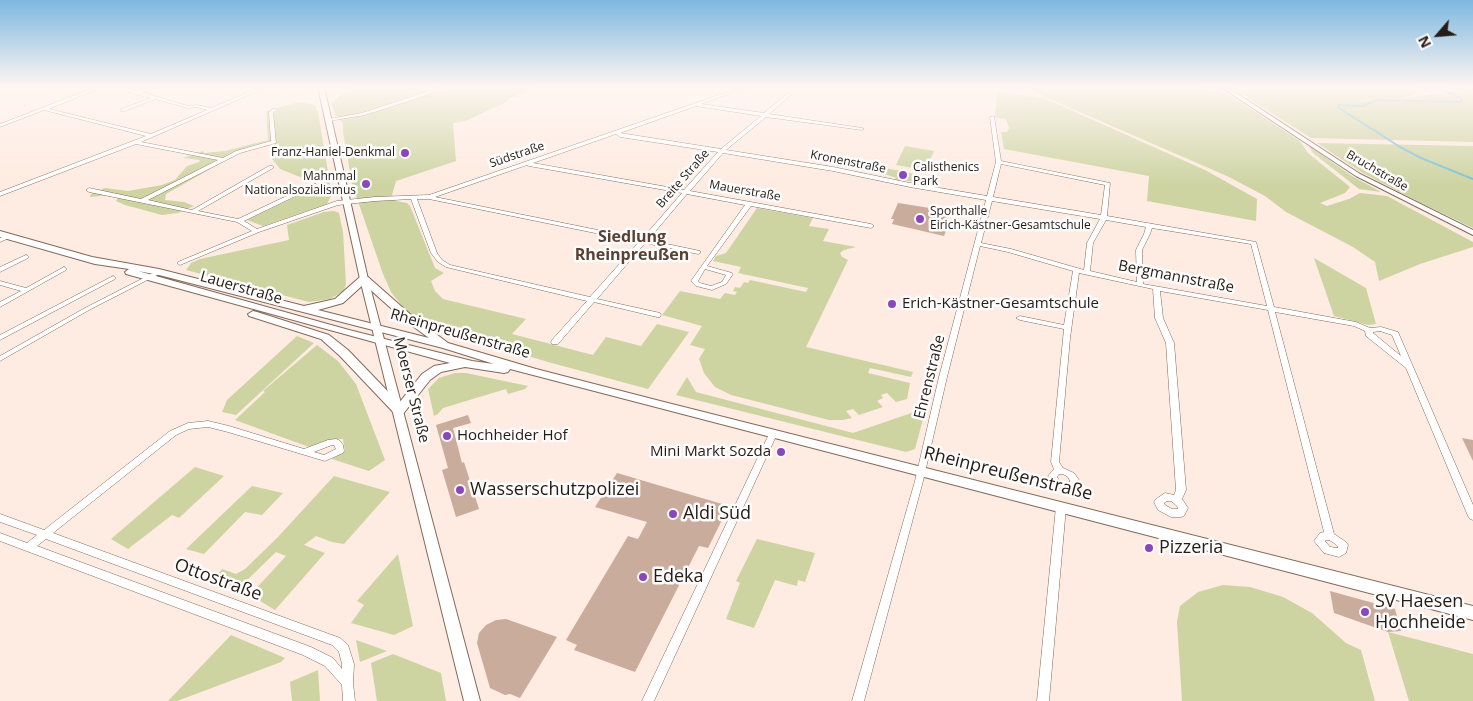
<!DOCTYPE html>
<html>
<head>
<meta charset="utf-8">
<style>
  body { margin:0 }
  #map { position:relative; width:1473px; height:701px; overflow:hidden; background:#feebe1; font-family:"Open Sans",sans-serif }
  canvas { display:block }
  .north { position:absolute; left:1413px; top:10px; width:50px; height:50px; -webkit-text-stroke:4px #fcfcfc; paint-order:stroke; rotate:243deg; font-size:14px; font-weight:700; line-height:20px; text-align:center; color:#261b15 }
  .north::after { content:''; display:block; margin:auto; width:18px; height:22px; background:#261b15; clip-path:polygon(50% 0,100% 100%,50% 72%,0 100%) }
</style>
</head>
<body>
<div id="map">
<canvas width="1473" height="701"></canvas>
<div class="north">N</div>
</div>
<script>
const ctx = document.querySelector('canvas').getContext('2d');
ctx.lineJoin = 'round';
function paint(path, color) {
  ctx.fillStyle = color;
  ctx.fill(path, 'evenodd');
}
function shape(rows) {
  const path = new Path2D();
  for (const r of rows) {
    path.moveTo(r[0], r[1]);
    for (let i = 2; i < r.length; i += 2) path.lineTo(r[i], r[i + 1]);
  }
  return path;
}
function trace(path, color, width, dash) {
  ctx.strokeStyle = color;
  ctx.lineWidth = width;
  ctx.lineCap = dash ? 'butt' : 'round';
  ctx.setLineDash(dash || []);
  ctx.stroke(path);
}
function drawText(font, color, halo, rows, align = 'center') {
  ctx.font = font + ' "Open Sans",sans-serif';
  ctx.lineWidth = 5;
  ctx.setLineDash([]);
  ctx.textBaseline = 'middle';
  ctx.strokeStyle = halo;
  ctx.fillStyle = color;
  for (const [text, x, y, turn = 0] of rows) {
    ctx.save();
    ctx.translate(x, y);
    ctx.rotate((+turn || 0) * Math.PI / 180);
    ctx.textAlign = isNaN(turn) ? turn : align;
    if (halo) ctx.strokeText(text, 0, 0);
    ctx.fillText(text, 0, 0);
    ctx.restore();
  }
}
paint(shape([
  [353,87,540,87,510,98,505,103,465,121,453,123,456,161,396,181,392,195,396,201,407,203,410,206,435,268,444,273,431,281,435,291,443,299,526,319,512,334,593,355,606,337,641,346,657,324,689,332,648,389,548,362,423,324,405,310,391,292,383,274,352,184,343,132,343,123,336,115,331,104,339,96,352,90],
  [1028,87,1201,87,1231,96,1300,141,1308,153,1350,187,1345,193,1320,203,1327,206,1349,199,1360,193,1387,196,1473,242,1473,247,1420,264,1379,281,1375,262,1353,247,1286,212,1265,196,1227,176,1045,97],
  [1231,87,1417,87,1417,94,1393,100,1456,91,1447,87,1473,87,1473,142,1311,138],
  [997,92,1044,98,1205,170,1257,199,1256,221,1147,201,1149,176,1004,149,1001,132,1007,132,1009,128,1006,119,995,117],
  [299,102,315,105,318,112,328,172,332,174,329,180,332,194,327,204,263,226,247,220,320,185,321,180,305,179,280,169,272,159,271,154,277,151,279,144,249,149,237,154,166,194,165,200,184,202,194,206,178,213,162,215,125,205,116,201,118,198,110,195,90,197,91,194,105,188,128,191,162,185,175,180,187,166,199,162,200,160,183,158,203,151,204,153,225,151,268,140,266,111],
  [1317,143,1473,146,1473,228,1421,203,1361,172],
  [1308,145,1352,176,1381,192,1359,189,1313,153],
  [905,146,934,151,926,170,896,165],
  [885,168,906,172,925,177,918,183,903,180,899,182,894,181,896,178,882,173],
  [757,208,813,218,809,226,829,229,823,241,856,247,844,250,840,253,842,257,848,260,806,347,913,372,911,377,870,368,868,373,910,383,907,399,896,402,887,393,881,395,883,398,877,401,883,407,859,415,853,409,846,411,852,418,843,420,829,420,731,395,715,387,704,373,699,359,705,349,690,345,702,326,662,315,680,291,720,299,725,293,735,295,737,292,733,291,735,287,740,288,744,282,748,283,750,280,806,292,808,288,738,273,741,267,713,261,716,256,726,253],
  [334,211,339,213,343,232,346,284,344,291,330,299,309,302,186,270,191,263,200,259,289,240,287,225,324,212],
  [1314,258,1366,288,1376,324,1368,325,1334,316],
  [297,336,314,343,236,415,222,412,227,400],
  [317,345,338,361,356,384,385,460,369,471,332,459,345,451,343,439,331,439,309,447,235,420,265,392,263,391],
  [455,373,466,373,528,386,525,389,508,394,506,389,443,408,438,414,434,416,428,389,439,378],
  [687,377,696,392,853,433,926,408,915,449,906,452,676,395],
  [195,467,224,476,179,518,172,515,128,549,111,539],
  [334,476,390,492,344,544,332,542,316,536,304,545,325,553,275,610,250,595,286,556,276,552,237,590,211,583,222,569,236,574,245,569,277,538],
  [252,486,283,493,262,515,245,512,204,554,186,549],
  [757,539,815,553,805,582,798,580,797,586,775,580,754,628,726,619,740,583,736,581],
  [398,554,413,626,394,635,351,623,364,605,357,601],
  [1223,585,1250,587,1283,597,1312,613,1346,643,1361,650,1375,701,1182,701,1177,622,1180,606,1198,592],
  [1388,632,1473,654,1473,701,1409,701],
  [231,635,285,658,281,662,177,701,168,701],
  [356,640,387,651,360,662],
  [393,654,441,673,446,701,377,701,371,663],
  [318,670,320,701,292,701,290,682]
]), '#cdd4a2');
trace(shape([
  [1436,87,1459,97,1462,100,1461,102,1377,100,1363,106,1338,105,1339,108,1400,147,1421,158,1473,179]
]), '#7ebfd3', 2);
paint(shape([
  [898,203,949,211,944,228,947,228,944,236,892,224,894,219,891,219],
  [468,415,471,423,453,428,462,463,464,462,479,509,456,517,442,470,448,468,436,425],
  [1462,438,1473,440,1473,461],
  [617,473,729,506,708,548,699,546,635,672,574,650,577,645,566,640,628,536,638,539,647,522,595,507],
  [1330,591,1395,609,1401,631,1388,632,1334,613],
  [506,619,557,637,520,698,510,694,505,695,490,688,477,643,479,633,486,625,496,620]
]), '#c9ac9c');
const minor = shape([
  [96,87,102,87,49,109,151,134,207,110,197,107,188,108,155,99,125,111,121,111,121,109,151,98,134,94,116,87,123,87,137,91,149,87,155,87,142,92,188,106,197,105,211,108,261,87,267,87,141,142,223,158,236,151,271,141,269,113,272,109,276,109,276,110,273,113,276,143,240,153,148,200,192,210,269,166,273,166,273,168,198,211,238,219,312,184,316,184,316,186,244,221,257,229,337,201,375,197,429,195,742,87,748,87,701,104,764,113,795,87,800,87,769,114,862,128,864,129,862,130,766,117,726,150,833,167,910,183,987,196,996,162,990,117,994,116,1001,161,1110,183,1107,216,1256,242,1274,307,1356,322,1370,328,1381,327,1398,332,1473,505,1473,520,1470,519,1468,516,1406,368,1366,336,1365,331,1354,326,1275,312,1334,534,1346,542,1348,545,1346,553,1339,557,1324,553,1314,541,1320,533,1324,532,1268,310,1160,291,1163,318,1174,343,1186,490,1182,499,1188,508,1184,516,1181,517,1171,517,1158,510,1154,502,1156,499,1165,493,1174,495,1176,490,1166,343,1155,318,1153,289,1079,273,1070,338,1059,462,1063,468,1074,473,1079,480,1077,487,1074,488,1064,490,1054,486,1048,476,1054,469,1051,462,1064,329,1020,320,1016,318,1020,316,1064,325,1073,271,1008,252,980,246,947,377,923,481,864,701,852,701,915,481,939,377,986,200,910,187,833,171,723,153,690,191,871,224,874,226,871,228,751,206,707,266,732,273,733,274,726,284,712,290,696,286,691,281,745,205,687,194,648,240,700,251,700,253,698,254,645,243,597,299,660,313,661,315,660,317,657,317,594,302,558,344,552,344,551,342,552,340,587,301,446,267,438,262,431,253,411,199,375,201,338,205,259,232,180,265,177,263,178,262,252,231,237,222,89,192,86,190,89,188,141,199,218,160,136,144,0,196,0,192,146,136,44,110,0,127,0,124,96,87],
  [696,106,761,116,721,149,620,133,696,106],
  [616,134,620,137,718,152,684,190,533,163,616,134],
  [1001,164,1105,185,1101,215,993,197,1001,164],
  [527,165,529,166,682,193,642,239,435,197,527,165],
  [417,199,429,199,639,242,590,297,450,265,442,260,437,253,417,199],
  [992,201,1100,219,1087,243,1084,270,1011,249,981,243,992,201],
  [1106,220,1146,227,1144,234,1136,250,1137,282,1090,271,1093,243,1106,220],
  [1152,228,1251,244,1267,306,1143,284,1142,250,1150,234,1152,228],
  [705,269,726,275,722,282,711,286,700,283,698,281,705,269],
  [1380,331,1392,335,1401,356,1373,333,1373,332,1380,331],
  [1059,474,1063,474,1068,477,1070,481,1070,482,1065,483,1060,482,1057,477,1059,474],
  [1167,501,1171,501,1177,506,1178,509,1172,509,1165,505,1164,503,1167,501],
  [1326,540,1329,540,1334,543,1338,547,1338,548,1330,547,1325,541,1326,540],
  [437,87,443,87,424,96,365,115,329,121,327,120,329,119,362,113,420,94,437,87],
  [7,235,9,236,9,238,0,242,0,238,7,235],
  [26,255,28,256,29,257,28,258,0,272,0,267,26,255],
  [64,267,66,268,67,269,66,270,0,307,0,302,21,291,0,285,0,281,26,288,64,267],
  [159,270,161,271,162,272,161,273,89,310,0,361,0,356,85,308,159,270],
  [113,276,116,278,115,279,0,340,0,335,113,276],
  [208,421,229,426,304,449,328,440,336,439,339,440,343,445,344,451,343,453,325,461,228,432,208,427,189,429,176,435,53,533,340,638,348,645,354,664,353,683,355,701,343,701,342,685,325,666,303,655,0,541,0,533,27,543,37,535,0,522,0,514,44,530,170,431,188,423,208,421],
  [332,445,334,445,336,449,324,455,314,452,332,445],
  [46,539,332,645,339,652,342,664,342,669,333,658,311,647,37,546,46,539],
  [773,431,776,432,777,434,654,701,642,701,769,434,770,432,773,431],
  [1061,503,1064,504,1066,507,1049,701,1037,701,1056,507,1058,504,1061,503]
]);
const tertiary = shape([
  [1221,87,1227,87,1360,174,1473,230,1473,235,1356,176,1221,87]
]);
const secondary = shape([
  [318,87,324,87,368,279,480,701,464,701,360,279,318,87]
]);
const primary = shape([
  [0,231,92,257,159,269,304,306,335,299,360,277,368,277,411,315,448,343,536,369,660,401,1473,606,1473,620,510,369,508,372,504,373,465,367,441,372,430,380,403,414,399,415,395,414,340,356,321,339,249,316,248,314,253,311,257,312,329,335,348,350,399,403,422,374,434,366,450,363,126,274,125,272,129,269,95,264,0,237,0,231],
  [138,271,159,275,443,348,494,364,472,361,349,330,138,271],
  [364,284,403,319,429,338,318,310,343,303,364,284]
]);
trace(minor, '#84695a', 1);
trace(tertiary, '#84695a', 2);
trace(secondary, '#84695a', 2);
trace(primary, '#84695a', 2);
paint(minor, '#fff');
paint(tertiary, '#fff');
paint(secondary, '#fff');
paint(primary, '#fff');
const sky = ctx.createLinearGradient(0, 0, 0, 185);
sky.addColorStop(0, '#7db8e0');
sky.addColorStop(0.47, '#fff6f2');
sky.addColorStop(1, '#fff6f200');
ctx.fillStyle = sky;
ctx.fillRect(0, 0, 1473, 185);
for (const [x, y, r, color] of [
  [405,153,5,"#8947bb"],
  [903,175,5,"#8947bb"],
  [366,184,5,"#8947bb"],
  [920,219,5,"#8947bb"],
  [892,304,5,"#8947bb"],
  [447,436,5,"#8947bb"],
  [781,452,5,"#8947bb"],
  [460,490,5,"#8947bb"],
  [673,514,5,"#8947bb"],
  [1149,548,5,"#8947bb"],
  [643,577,5,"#8947bb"],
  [1365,612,5,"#8947bb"]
]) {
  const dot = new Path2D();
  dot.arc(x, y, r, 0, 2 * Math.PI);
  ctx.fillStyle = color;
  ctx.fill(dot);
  trace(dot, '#fcfcfc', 2);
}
drawText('12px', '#261b15', '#fcfcfc', [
  ["Franz-Haniel-Denkmal",395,153],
  ["Calisthenics",913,168,"left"],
  ["Park",913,182,"left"],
  ["Mahnmal",356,177],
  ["Nationalsozialismus",356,191],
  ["Sporthalle",930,212,"left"],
  ["Eirich-Kästner-Gesamtschule",930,226,"left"]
], 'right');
drawText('12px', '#261b15', '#fcfcfc', [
  ["Südstraße",517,155,-19],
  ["Kronenstraße",848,162,11],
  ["Bruchstraße",1377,171,30],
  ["Breite Straße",683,179,-49],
  ["Mauerstraße",745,191,10]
]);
drawText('15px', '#261b15', '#fcfcfc', [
  ["Bergmannstraße",1176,277,11],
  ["Lauerstraße",241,288,16],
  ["Rheinpreußenstraße",460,334,16],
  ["Ehrenstraße",930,377,-76],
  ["Moerser Straße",411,390,76]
]);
drawText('15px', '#261b15', '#fcfcfc', [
  ["Erich-Kästner-Gesamtschule",902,304],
  ["Hochheider Hof",457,436],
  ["Mini Markt Sozda",771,452,"right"]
], 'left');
drawText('bold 16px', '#5a4133', '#fcfcfc', [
  ["Siedlung",632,237],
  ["Rheinpreußen",632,255]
]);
drawText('18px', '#261b15', '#fcfcfc', [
  ["Rheinpreußenstraße",1008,474,14],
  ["Ottostraße",218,580,20]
]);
drawText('18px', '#261b15', '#fcfcfc', [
  ["Wasserschutzpolizei",470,490],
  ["Aldi Süd",683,514],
  ["Pizzeria",1159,548],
  ["Edeka",653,577],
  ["SV Haesen",1375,602],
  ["Hochheide",1375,623]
], 'left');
</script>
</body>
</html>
